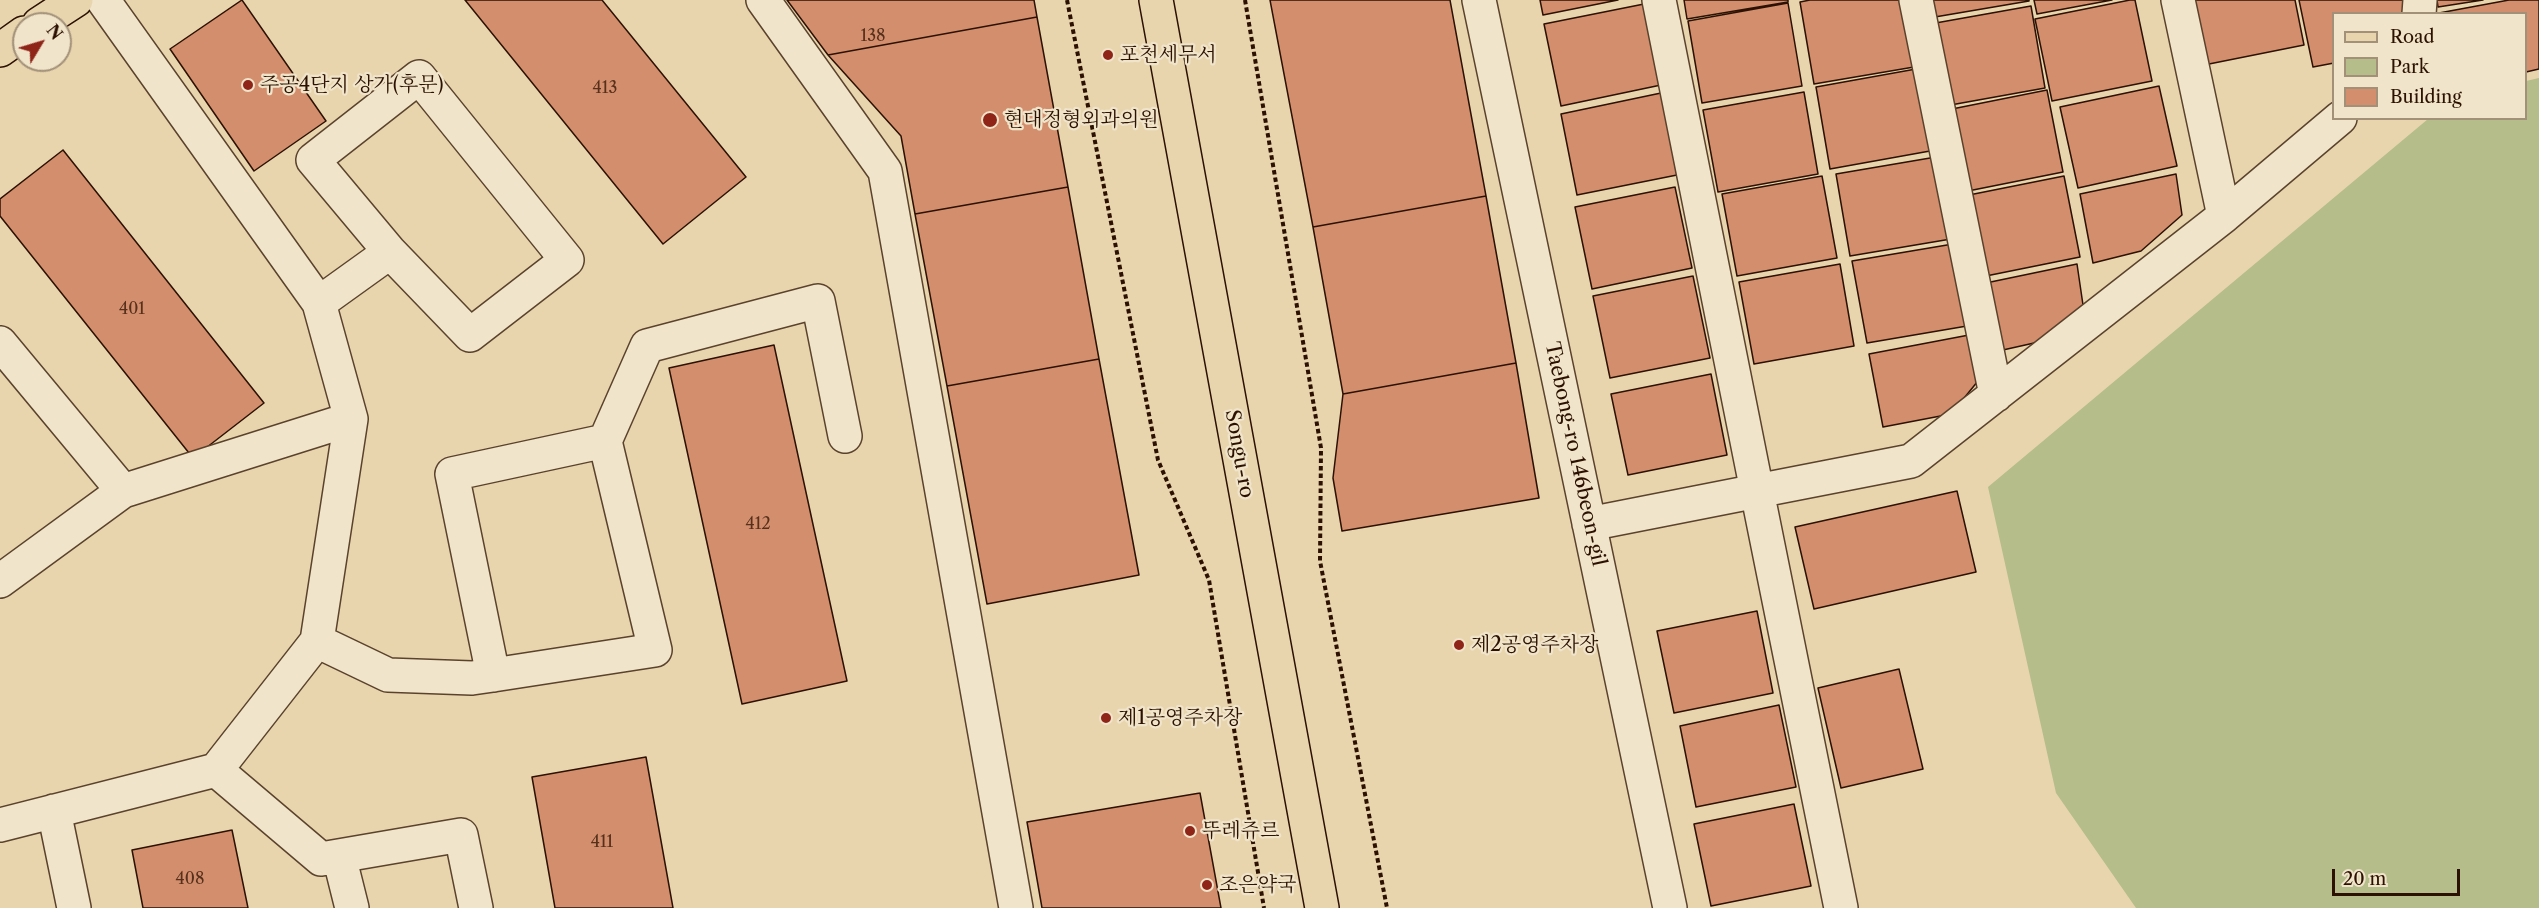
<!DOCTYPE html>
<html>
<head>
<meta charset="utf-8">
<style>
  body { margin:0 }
  #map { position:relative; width:2539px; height:908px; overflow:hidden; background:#e8d5ae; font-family:"Libre Caslon Text",serif }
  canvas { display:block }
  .legend { position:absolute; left:2332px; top:12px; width:195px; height:108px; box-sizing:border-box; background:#f0e4ca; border:2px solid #a29079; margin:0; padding:8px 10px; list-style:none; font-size:18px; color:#2c1100 }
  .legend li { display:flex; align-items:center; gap:12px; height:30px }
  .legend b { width:30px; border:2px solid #a29079 }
  .north { position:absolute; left:12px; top:12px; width:60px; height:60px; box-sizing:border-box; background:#f0e4ca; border:2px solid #a29079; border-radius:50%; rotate:52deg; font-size:16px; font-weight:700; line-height:24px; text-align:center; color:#2c1100 }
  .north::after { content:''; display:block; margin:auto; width:21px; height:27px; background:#8f2418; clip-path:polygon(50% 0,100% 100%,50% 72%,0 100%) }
  .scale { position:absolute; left:2332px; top:869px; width:128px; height:27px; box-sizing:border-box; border:3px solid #2c1100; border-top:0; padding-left:8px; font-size:18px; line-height:21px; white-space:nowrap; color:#2c1100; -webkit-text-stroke:4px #f0e4ca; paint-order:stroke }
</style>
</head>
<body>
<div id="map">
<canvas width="2539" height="908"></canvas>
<ul class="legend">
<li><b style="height:8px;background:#e8d5ae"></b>Road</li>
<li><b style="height:16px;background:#b5bd8b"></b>Park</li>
<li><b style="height:16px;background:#d38e6d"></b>Building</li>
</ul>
<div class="north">N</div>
<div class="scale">20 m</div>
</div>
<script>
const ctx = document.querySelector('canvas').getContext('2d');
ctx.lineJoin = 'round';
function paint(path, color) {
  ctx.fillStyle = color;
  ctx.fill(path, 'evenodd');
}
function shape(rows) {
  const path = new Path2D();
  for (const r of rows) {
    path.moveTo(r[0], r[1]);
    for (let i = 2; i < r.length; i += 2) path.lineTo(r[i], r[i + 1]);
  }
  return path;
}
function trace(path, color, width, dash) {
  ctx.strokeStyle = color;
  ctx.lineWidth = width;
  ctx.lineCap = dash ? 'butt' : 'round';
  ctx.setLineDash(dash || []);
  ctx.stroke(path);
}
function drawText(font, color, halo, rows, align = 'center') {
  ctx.font = font + ' "Libre Caslon Text","Noto Serif KR",serif';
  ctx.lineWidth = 4.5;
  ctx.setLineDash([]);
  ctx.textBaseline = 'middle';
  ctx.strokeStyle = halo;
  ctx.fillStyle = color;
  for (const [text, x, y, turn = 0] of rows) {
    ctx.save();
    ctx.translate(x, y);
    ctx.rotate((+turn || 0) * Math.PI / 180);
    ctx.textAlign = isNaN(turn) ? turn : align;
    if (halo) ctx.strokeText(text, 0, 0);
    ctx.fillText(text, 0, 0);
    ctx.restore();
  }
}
paint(shape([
  [2539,78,2539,908,2136,908,2056,793,1988,487,2428,119,2526,118,2526,81]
]), '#b5bd8b');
const building = shape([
  [242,0,326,121,254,171,170,49,242,0],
  [465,0,602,0,746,177,663,244,465,0],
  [787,0,1034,0,1037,17,828,55,787,0],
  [1270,0,1450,0,1486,196,1313,227,1270,0],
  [1540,0,1618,0,1543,15,1540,0],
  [1684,0,1788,0,1788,2,1687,19,1684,0],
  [1810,0,1903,0,1914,67,1814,84,1800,2,1810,0],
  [1925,0,2029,0,2029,1,1929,18,1925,0],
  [2034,0,2112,0,2037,14,2034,0],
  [2130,0,2135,0,2152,81,2052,101,2035,19,2130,0],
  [2191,0,2295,0,2304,45,2204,65,2191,0],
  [2299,0,2403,0,2406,14,2334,14,2334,63,2313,67,2299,0],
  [2437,0,2483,0,2438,7,2437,0],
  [2509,0,2539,0,2539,69,2526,72,2526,14,2439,13,2509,0],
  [1788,3,1802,86,1702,103,1688,21,1788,3],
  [1644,4,1661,85,1561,106,1544,24,1644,4],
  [2031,6,2045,88,1945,106,1930,24,2031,6],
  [1037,17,1068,187,915,214,901,136,828,55,1037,17],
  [1916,69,1930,151,1830,169,1816,87,1916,69],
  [2159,86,2177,166,2078,188,2060,107,2159,86],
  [2047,90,2063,172,1963,192,1947,110,2047,90],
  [1804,92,1818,174,1718,192,1703,110,1804,92],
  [1661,93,1677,175,1577,195,1561,114,1661,93],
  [63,150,264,403,193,458,0,216,0,199,63,150],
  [1936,157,1951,239,1850,256,1836,174,1936,157],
  [2176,174,2182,215,2141,251,2093,263,2080,194,2176,174],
  [1822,176,1837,258,1737,276,1722,194,1822,176],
  [2064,176,2080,257,1981,277,1964,196,2064,176],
  [1068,187,1099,359,947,386,915,214,1068,187],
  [1675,187,1692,268,1592,289,1575,207,1675,187],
  [1486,196,1516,363,1343,394,1313,227,1486,196],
  [1953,244,1967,326,1867,343,1852,261,1953,244],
  [1840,264,1854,346,1754,364,1739,282,1840,264],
  [2077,264,2083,305,2043,341,1994,352,1981,284,2077,264],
  [1693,276,1710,358,1610,378,1593,296,1693,276],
  [1969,335,1978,381,1951,414,1883,427,1869,354,1969,335],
  [774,345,847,681,742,704,669,368,774,345],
  [1099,359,1139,575,987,604,947,386,1099,359],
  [1516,363,1539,498,1342,531,1333,478,1343,394,1516,363],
  [1711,374,1727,455,1628,475,1611,394,1711,374],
  [1957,491,1976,572,1814,609,1795,527,1957,491],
  [1757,611,1773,693,1674,713,1657,631,1757,611],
  [1899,669,1923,769,1841,788,1818,688,1899,669],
  [1779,705,1796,787,1696,807,1680,726,1779,705],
  [646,757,673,908,555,908,532,777,646,757],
  [1200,793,1221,908,1042,908,1027,822,1200,793],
  [1794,804,1811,886,1711,906,1694,824,1794,804],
  [232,830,248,908,143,908,132,850,232,830]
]);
paint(building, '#d38e6d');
trace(building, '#2c1100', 1.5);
const minor = shape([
  [763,0,885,171,1016,908],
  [1479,0,1670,908],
  [1916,0,1996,395],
  [2178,0,2224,216],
  [2419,14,2420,0],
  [319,303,390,252,313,160,419,77,567,260,470,335,390,252],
  [0,343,123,491],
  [605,441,647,346,818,301,845,436],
  [1589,524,1757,491,1659,0],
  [0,581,123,491,351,419],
  [317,641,388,675,472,678,493,675,655,650,605,441,452,474,493,675],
  [216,770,321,859,461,835,476,908],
  [54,811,74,908],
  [0,825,216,770,317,641,351,419,319,303,103,0],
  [339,856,352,908],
  [1841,908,1757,491,1911,461,2224,216,2340,118]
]);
const major = shape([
  [1156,0,1322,908],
  [39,24,76,0],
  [0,50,24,33]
]);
trace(minor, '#5b422c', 36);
trace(major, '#2c1100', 36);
trace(shape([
  [1067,0,1158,460,1209,580,1264,908],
  [1245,0,1321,448,1320,561,1387,908]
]), '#2c1100', 4, [4.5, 3]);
trace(minor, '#f0e4ca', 33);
trace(major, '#e8d5ae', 33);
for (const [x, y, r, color] of [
  [1108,55,6,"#8f2418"],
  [248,85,6,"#8f2418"],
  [990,120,8,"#8f2418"],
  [1459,645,6,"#8f2418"],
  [1106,718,6,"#8f2418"],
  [1190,831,6,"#8f2418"],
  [1207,885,6,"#8f2418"]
]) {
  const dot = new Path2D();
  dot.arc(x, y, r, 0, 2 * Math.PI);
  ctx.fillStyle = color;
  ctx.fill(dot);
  trace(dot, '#f0e4ca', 2);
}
drawText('16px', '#56301b', null, [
  ["138",873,36],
  ["413",605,88],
  ["401",132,309],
  ["412",758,524],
  ["411",602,842],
  ["408",190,879]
]);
drawText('20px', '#2c1100', '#f0e4ca', [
  ["포천세무서",1120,55],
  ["주공4단지 상가(후문)",260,85],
  ["현대정형외과의원",1004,120],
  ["제2공영주차장",1471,645],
  ["제1공영주차장",1118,718],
  ["뚜레쥬르",1202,831],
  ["조은약국",1219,885]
], 'left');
drawText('20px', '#2c1100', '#f0e4ca', [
  ["Songu-ro",1239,454,80],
  ["Taebong-ro 146beon-gil",1575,454,78]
]);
</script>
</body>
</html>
